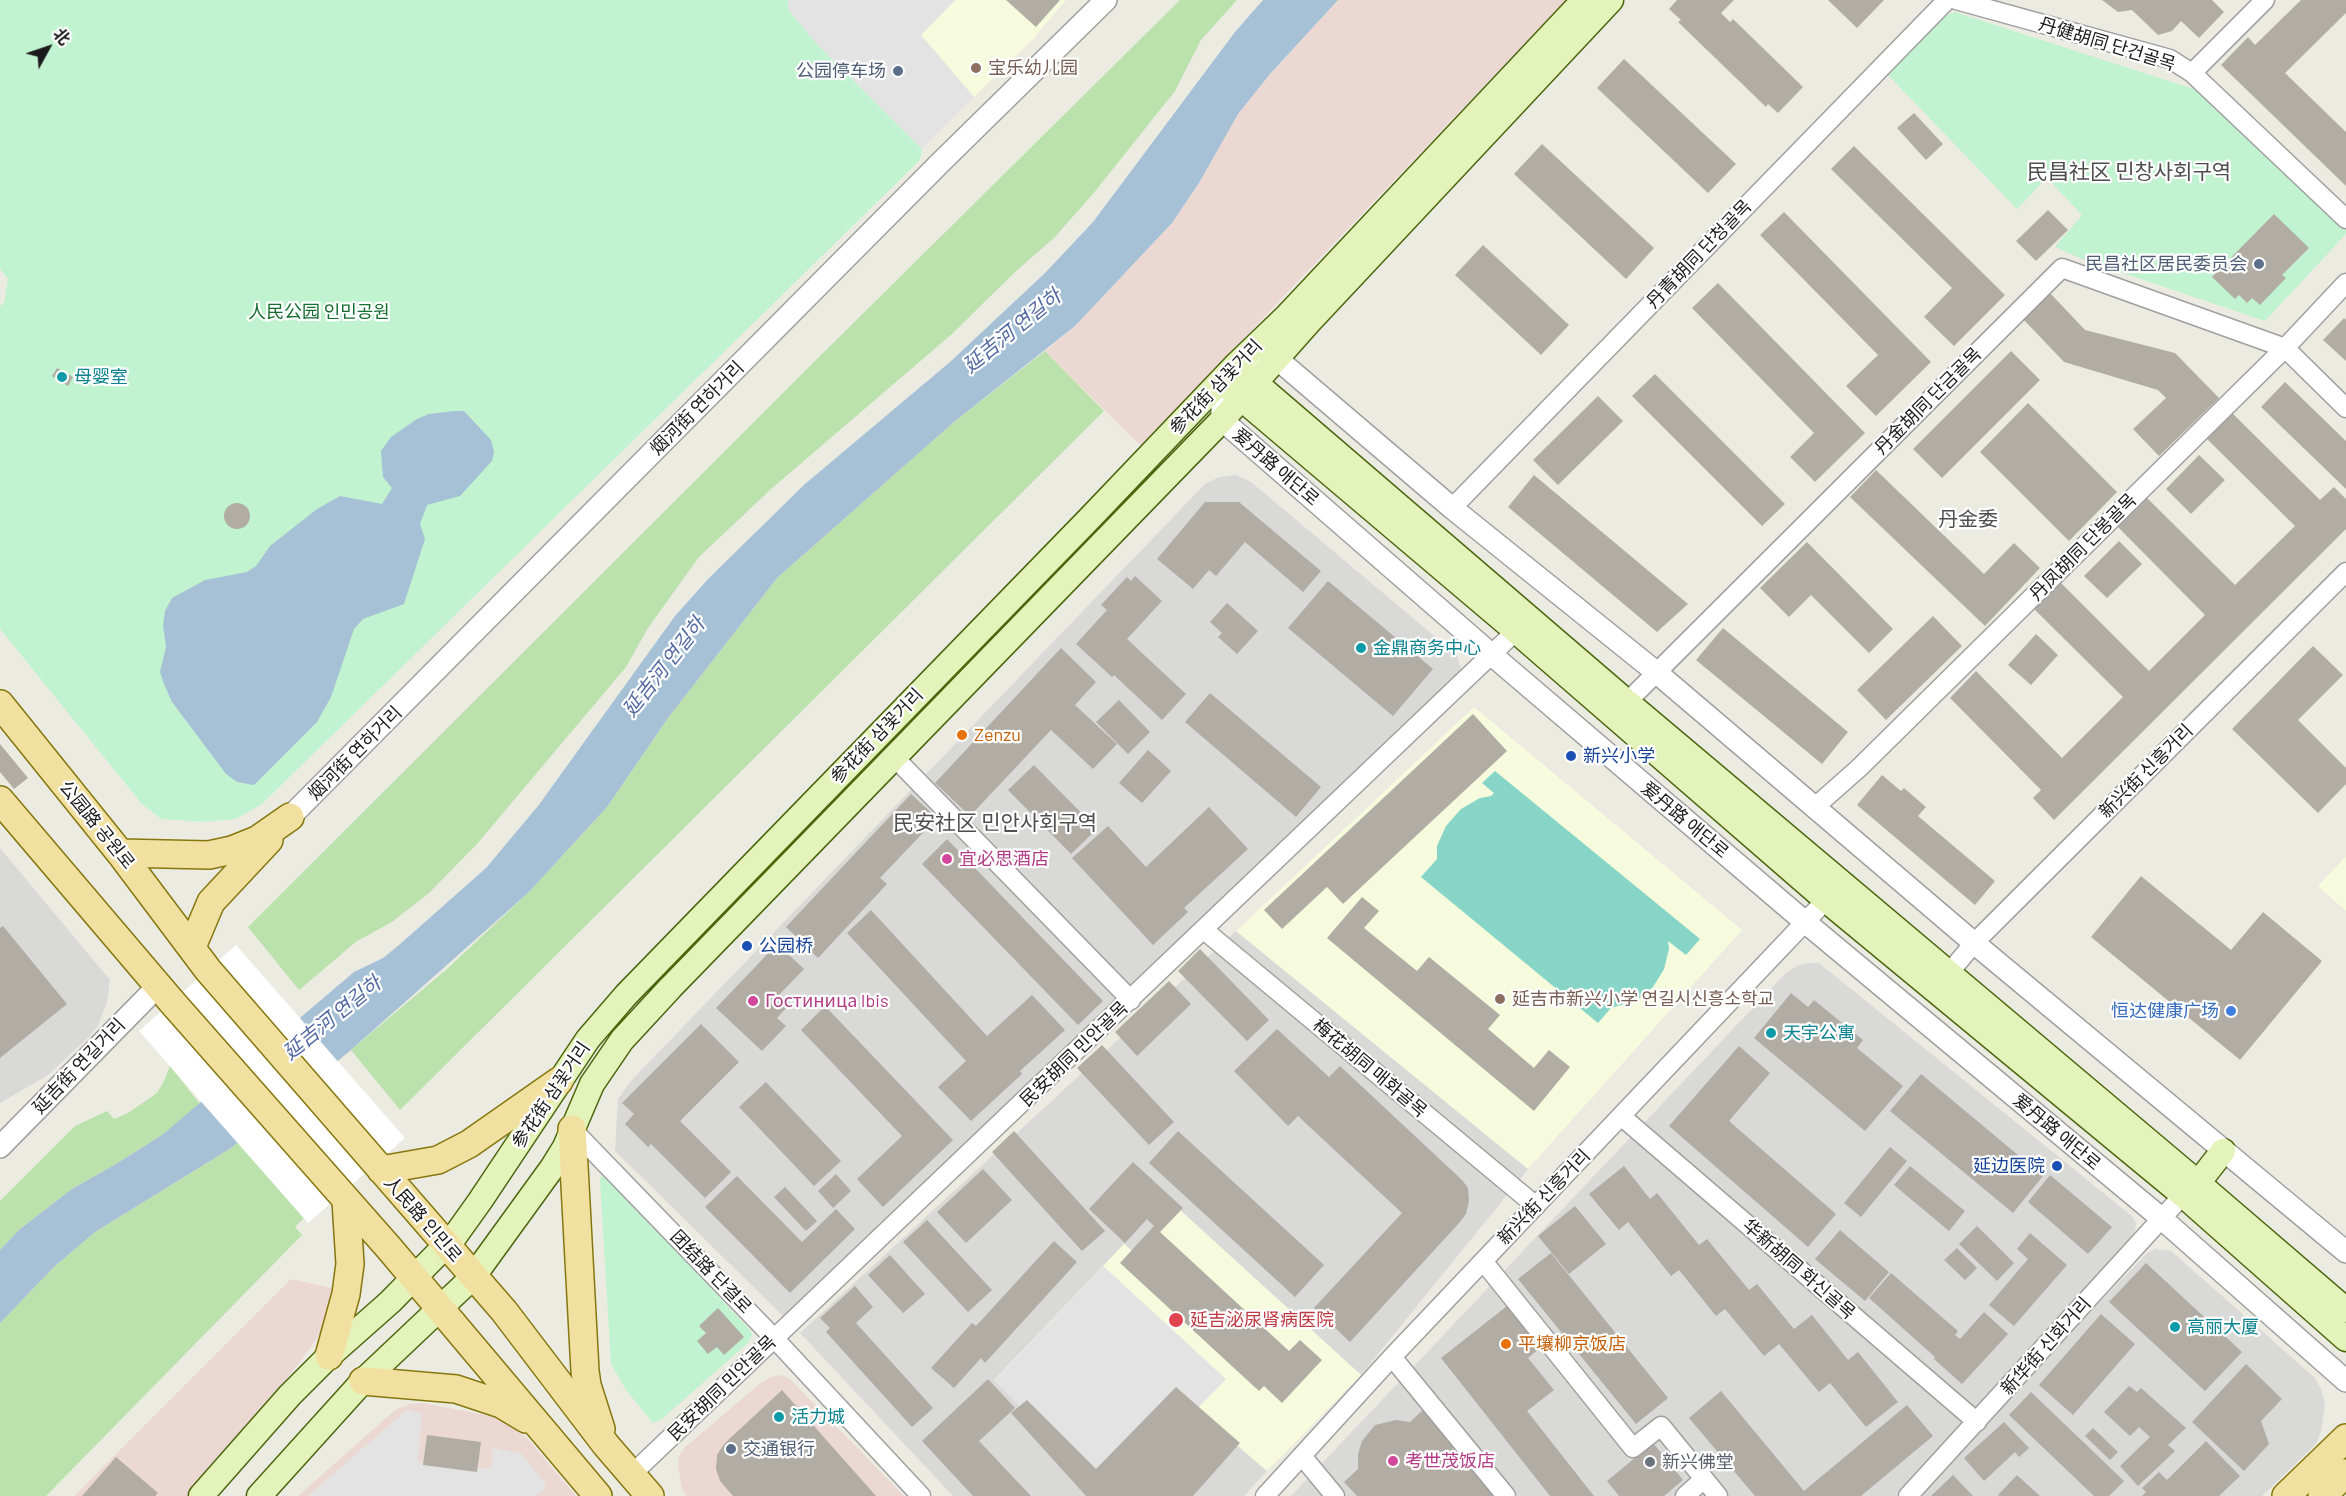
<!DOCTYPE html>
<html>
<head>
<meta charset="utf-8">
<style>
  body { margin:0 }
  #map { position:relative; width:2346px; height:1496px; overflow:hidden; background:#ecebe2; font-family:Barlow,"Noto Sans SC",sans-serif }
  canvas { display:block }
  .north { position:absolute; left:18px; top:18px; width:60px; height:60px; -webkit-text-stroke:4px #fff; paint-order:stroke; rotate:50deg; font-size:16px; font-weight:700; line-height:24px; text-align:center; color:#1b1b1b }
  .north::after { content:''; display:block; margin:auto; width:21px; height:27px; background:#1b1b1b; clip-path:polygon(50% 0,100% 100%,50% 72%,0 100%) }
</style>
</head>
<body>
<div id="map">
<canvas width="2346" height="1496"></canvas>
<div class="north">北</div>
</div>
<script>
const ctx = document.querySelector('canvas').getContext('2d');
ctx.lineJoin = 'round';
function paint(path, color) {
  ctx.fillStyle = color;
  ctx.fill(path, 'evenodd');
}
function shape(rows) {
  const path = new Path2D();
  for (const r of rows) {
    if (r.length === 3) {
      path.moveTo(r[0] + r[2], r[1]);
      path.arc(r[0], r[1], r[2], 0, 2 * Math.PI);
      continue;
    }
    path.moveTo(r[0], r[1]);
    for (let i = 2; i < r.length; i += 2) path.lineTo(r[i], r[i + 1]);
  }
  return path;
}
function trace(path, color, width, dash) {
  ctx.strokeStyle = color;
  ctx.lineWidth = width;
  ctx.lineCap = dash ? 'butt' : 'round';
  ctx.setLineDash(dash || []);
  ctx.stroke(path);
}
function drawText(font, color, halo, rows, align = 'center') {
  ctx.font = font + ' Barlow,"Noto Sans SC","Noto Sans KR",sans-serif';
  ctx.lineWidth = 4.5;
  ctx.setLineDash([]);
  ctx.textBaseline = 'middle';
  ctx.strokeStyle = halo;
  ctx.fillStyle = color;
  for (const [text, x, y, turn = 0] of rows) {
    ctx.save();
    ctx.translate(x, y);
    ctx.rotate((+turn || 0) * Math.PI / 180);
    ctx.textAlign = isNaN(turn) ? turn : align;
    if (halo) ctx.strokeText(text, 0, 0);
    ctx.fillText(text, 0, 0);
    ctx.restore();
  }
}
paint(shape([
  [1236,475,1251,482,1457,655,1461,669,1458,678,786,1319,615,1151,618,1099,630,1082,1205,484,1219,477],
  [0,848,110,980,107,1002,98,1026,89,1037,48,1075,0,1103],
  [1236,931,1528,1169,1361,1375,1180,1210,1137,1255,1124,1244,994,1380,1093,1478,1196,1410,1267,1471,1244,1496,953,1496,800,1333],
  [1809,963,1819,963,2133,1217,2136,1223,2135,1231,2129,1241,1921,1472,1896,1496,1291,1496,1786,973,1798,965],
  [2155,1249,2171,1251,2314,1377,2321,1389,2325,1404,2321,1432,2316,1444,2262,1496,1915,1496,2146,1254]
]), '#d9d9d8');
paint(shape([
  [1338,0,1566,0,1141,446,1045,351,1075,326,1172,223,1199,183,1238,114,1270,74],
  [291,1279,340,1290,327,1324,297,1366,190,1496,74,1496],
  [781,1375,790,1379,904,1496,686,1496,682,1489,678,1466,679,1457,683,1449,758,1385,771,1377],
  [423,1403,490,1416,506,1422,526,1437,576,1496,298,1496,395,1410,410,1404]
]), '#ecd8d2');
paint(shape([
  [955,0,1066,0,1033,39,974,97,920,35],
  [1474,707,1742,930,1528,1169,1236,931],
  [2346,856,2346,911,2318,886],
  [1180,1210,1361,1375,1267,1471,1196,1410,994,1381,1124,1244,1137,1255]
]), '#f5fbdc');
paint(shape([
  [1180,0,1237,0,1201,40,1175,91,1097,189,1055,237,1014,273,952,334,770,490,699,557,648,628,626,667,477,844,429,893,392,922,357,941,299,990,248,927,814,362],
  [1045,351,1104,411,400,1110,351,1050,447,969,528,893,607,807,668,718,777,578,954,422],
  [170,1066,200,1104,162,1135,116,1164,72,1189,20,1229,0,1250,0,1201,75,1126,107,1111,114,1119,128,1113,157,1093,163,1083],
  [291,1099,353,1169,295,1227,302,1235,46,1496,0,1496,0,1323,54,1267,95,1232,231,1148]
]), '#bbe2ac');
paint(shape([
  [0,0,788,0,788,9,818,45,922,149,920,160,262,804,236,819,203,822,161,819,142,804,0,629,0,306,4,303,8,279,0,269],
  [1955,12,2203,92,2346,228,2346,234,2265,321,2087,261,2055,247,2082,215,2047,178,2017,209,1887,74,1942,17],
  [602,1175,611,1182,750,1330,752,1335,748,1343,663,1418,653,1423,626,1390,611,1364,600,1180]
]), '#c2f3d0');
paint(shape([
  [1495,771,1700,939,1686,955,1668,941,1669,949,1664,969,1653,987,1637,1000,1611,1008,1598,1023,1421,877,1437,859,1437,846,1446,826,1461,809,1480,798,1491,796,1494,793,1482,783]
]), '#86d5c7');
paint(shape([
  [788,0,955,0,921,35,974,97,922,149,818,45,788,9],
  [1103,1266,1226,1379,1196,1410,1093,1478,994,1381],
  [407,1410,422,1413,418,1462,491,1469,493,1448,521,1453,547,1486,536,1496,308,1496]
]), '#e3e3e3');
paint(shape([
  [1263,0,1338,0,1270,74,1238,114,1199,183,1172,223,1075,326,954,422,777,578,668,718,607,807,528,893,351,1050,231,1148,95,1232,54,1267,0,1323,0,1250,20,1229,72,1189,116,1164,162,1135,354,972,383,958,399,945,486,868,538,806,675,616,709,578,805,484,950,362,1045,273,1093,222,1235,32],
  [455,411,464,411,491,440,494,451,492,461,460,496,427,505,420,524,425,539,404,604,363,619,354,629,331,697,317,722,254,785,237,782,226,774,172,702,164,684,160,672,166,647,163,625,165,611,172,598,205,580,247,572,256,566,270,546,317,509,340,496,382,504,392,488,383,477,381,451,391,437,417,419,429,414]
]), '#a6c1d6');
paint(shape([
  [236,945,405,1138,308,1223,139,1031]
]), '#fff');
paint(shape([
  [1006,0,1060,0,1036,27],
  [1677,0,1734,0,1721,13,1730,22,1733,19,1803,87,1778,113,1768,104,1766,107,1678,22,1681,20,1669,9],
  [1828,0,1884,0,1857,28],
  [2102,0,2212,0,2224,12,2199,38,2181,21,2172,31,2158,35,2132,10,2118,12],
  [2301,0,2346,0,2346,13,2285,73,2346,132,2346,186,2221,65,2248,37,2255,45],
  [1624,59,1736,164,1708,193,1597,88],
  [1914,113,1943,144,1926,160,1897,128],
  [1542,144,1654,248,1626,279,1514,174],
  [1854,146,2005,295,1954,346,1924,317,1952,288,1831,169],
  [2048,210,2068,230,2036,261,2016,241],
  [1784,212,1931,362,1876,416,1846,386,1878,355,1760,235],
  [2274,214,2309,248,2282,275,2286,278,2260,305,2252,298,2247,303,2239,295,2235,299,2212,277],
  [1483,245,1569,325,1541,355,1455,275],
  [1718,283,1865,433,1815,482,1790,457,1814,433,1692,308],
  [2050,293,2085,330,2175,353,2219,398,2159,456,2133,429,2166,398,2158,390,2064,362,2023,319],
  [2344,318,2346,320,2346,361,2323,340],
  [2011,351,2040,380,1942,478,1913,449],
  [57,368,73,377,68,386,52,376],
  [1655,374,1785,504,1762,526,1632,396],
  [2285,382,2346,441,2346,489,2261,407],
  [1598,396,1623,421,1558,485,1533,460],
  [2028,403,2117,492,2069,541,1980,452],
  [2229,410,2320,500,2334,487,2346,499,2346,529,2054,820,2033,798,2041,790,1950,698,1976,671,2062,758,2123,697,2034,609,2060,582,2149,671,2205,615,2116,525,2145,496,2235,585,2295,526,2204,436],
  [2199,455,2225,480,2191,514,2166,489],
  [1876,470,1984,574,2014,543,2040,568,1985,626,1850,497],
  [1534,475,1688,604,1657,632,1508,507],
  [1205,502,1239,502,1321,571,1303,592,1245,542,1216,576,1209,570,1193,589,1157,559],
  [237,516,13],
  [2119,541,2142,564,2107,598,2084,576],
  [1807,542,1893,629,1869,653,1811,595,1789,617,1760,588],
  [1135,576,1162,601,1127,639,1186,694,1162,720,1114,675,1112,677,1076,644,1107,610,1101,605,1127,577,1131,581],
  [1328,581,1433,669,1393,716,1288,628],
  [1227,603,1258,631,1237,654,1218,637,1222,633,1210,622],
  [1933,616,1962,646,1886,720,1857,690],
  [1723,628,1848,732,1822,764,1696,660],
  [2036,634,2058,655,2031,685,2008,665],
  [2313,646,2343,675,2298,720,2346,768,2346,784,2318,813,2232,729],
  [1061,648,1096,682,1075,705,1117,744,1093,769,1051,730,970,816,935,783],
  [1210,693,1321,787,1296,817,1185,722],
  [1119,700,1150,732,1128,754,1096,722],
  [1473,714,1507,751,1343,904,1327,887,1282,929,1264,910],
  [0,744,28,778,14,789,0,772],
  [1148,750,1171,771,1142,803,1119,783],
  [1034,765,1097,829,1071,854,1008,790],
  [1882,775,1901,791,1904,788,1926,807,1918,816,1995,881,1975,905,1857,805],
  [911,794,937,818,880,878,887,884,818,958,786,927],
  [1209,807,1248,849,1184,908,1188,912,1153,945,1072,858,1108,826,1146,867],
  [947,839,1103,1001,1078,1025,922,864],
  [2141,876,2231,950,2263,912,2322,961,2240,1060,2091,937],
  [1362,897,1379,911,1364,928,1417,971,1429,957,1500,1015,1488,1029,1534,1068,1549,1050,1570,1067,1534,1111,1327,938],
  [871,910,987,1036,1032,995,1065,1030,1020,1071,1022,1074,971,1121,938,1087,966,1061,847,933],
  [3,926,67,1004,0,1058,0,928],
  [777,944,804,969,778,996,788,1006,777,1018,786,1026,762,1051,716,1008],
  [1200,949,1269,1020,1247,1041,1178,971],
  [1169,981,1191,1004,1137,1056,1115,1032],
  [1791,993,1808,1007,1814,1000,1863,1040,1857,1048,1903,1086,1865,1131,1754,1038],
  [825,1006,953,1140,883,1207,857,1179,902,1136,801,1030],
  [701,1024,739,1062,680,1121,731,1172,705,1198,651,1144,648,1147,625,1124,634,1114,622,1103],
  [1277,1029,1329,1077,1340,1066,1462,1180,1468,1188,1469,1201,1466,1214,1460,1222,1350,1342,1314,1308,1402,1213,1298,1116,1288,1126,1234,1071],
  [1102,1045,1174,1122,1149,1145,1077,1068],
  [1739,1046,1770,1073,1729,1121,1836,1214,1808,1247,1669,1126],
  [1921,1074,2043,1176,2013,1213,1890,1111],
  [766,1082,841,1161,814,1186,739,1107],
  [1014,1131,1105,1231,1082,1251,992,1152],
  [1178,1131,1324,1265,1295,1297,1149,1163],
  [1890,1147,1907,1161,1861,1217,1844,1203],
  [1133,1162,1183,1208,1160,1232,1289,1351,1300,1340,1322,1360,1282,1403,1264,1386,1259,1391,1120,1263,1154,1226,1147,1219,1125,1243,1089,1209],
  [1624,1166,1650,1199,1657,1193,1699,1245,1707,1239,1749,1290,1757,1284,1794,1329,1812,1315,1848,1360,1858,1352,1898,1402,1866,1427,1830,1383,1819,1392,1779,1344,1764,1356,1725,1309,1716,1316,1679,1270,1671,1276,1628,1222,1619,1230,1589,1194],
  [1910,1166,1965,1211,1949,1231,1894,1185],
  [983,1169,1012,1200,966,1243,937,1212],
  [836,1174,851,1191,833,1208,818,1191],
  [2050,1175,2112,1227,2088,1254,2028,1202],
  [737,1176,802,1242,836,1209,855,1229,790,1293,705,1207],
  [785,1187,817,1221,806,1231,774,1197],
  [1575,1206,1606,1244,1569,1274,1538,1236],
  [927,1220,992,1290,968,1312,903,1242],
  [1977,1226,2014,1263,1997,1281,1959,1244],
  [1840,1230,1889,1272,1865,1301,1815,1259],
  [2030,1233,2067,1265,2014,1326,1989,1305,2028,1259,2017,1249],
  [1054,1241,1077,1262,985,1363,981,1358,954,1388,931,1368,972,1323,976,1326],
  [1957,1248,1977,1268,1965,1280,1944,1260],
  [1551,1253,1668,1398,1636,1424,1518,1279],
  [890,1255,925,1294,903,1313,868,1275],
  [2146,1263,2242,1352,2205,1391,2109,1302],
  [1891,1273,1958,1331,1955,1335,1960,1339,1984,1312,2008,1334,1962,1384,1934,1359,1935,1357,1869,1298],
  [855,1286,873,1307,856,1323,933,1408,912,1427,826,1332,830,1328,820,1318],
  [1507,1306,1540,1348,1528,1358,1554,1390,1527,1411,1594,1496,1550,1496,1441,1358],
  [718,1308,744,1337,724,1355,717,1347,708,1354,697,1341,706,1333,699,1326],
  [2101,1314,2135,1344,2073,1415,2039,1385],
  [2246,1364,2282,1399,2261,1421,2269,1444,2244,1471,2192,1422],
  [988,1379,1015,1408,979,1441,1031,1496,973,1496,922,1441],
  [2129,1386,2137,1392,2141,1388,2186,1428,2168,1445,2175,1451,2138,1486,2120,1466,2150,1437,2139,1427,2130,1436,2104,1412],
  [1176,1387,1240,1443,1193,1496,1086,1496,1011,1413,1027,1400,1096,1469],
  [782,1390,876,1496,733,1496,720,1481,716,1469,717,1455,724,1444],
  [1721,1391,1804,1491,1907,1405,1933,1436,1861,1496,1755,1496,1689,1418],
  [2031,1392,2124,1481,2109,1496,2094,1496,2009,1415],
  [1427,1406,1500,1496,1357,1496,1344,1482,1358,1469,1358,1454,1362,1441,1375,1425,1396,1420,1410,1422],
  [2004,1422,2029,1448,2019,1457,2015,1452,1984,1481,1964,1458],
  [2093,1428,2118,1452,2110,1460,2085,1436],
  [427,1435,481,1442,477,1472,423,1465],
  [2206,1441,2240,1476,2219,1496,2142,1496,2146,1492,2142,1488,2159,1472,2167,1480],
  [1653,1443,1683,1480,1664,1496,1619,1496,1607,1481],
  [116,1457,158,1493,155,1496,82,1496],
  [1953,1475,1973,1496,1931,1496],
  [2017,1475,2040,1496,1999,1496,1998,1495]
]), '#b1ada5');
const minor = shape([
  [1956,0,2170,59,2192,73,2346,219],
  [2192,73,2265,0],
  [1452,508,1947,0],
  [1627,702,2062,268,2285,348,2346,408],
  [894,757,1131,1000],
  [1816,806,1859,768,2285,348,2346,283],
  [1204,930,1536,1206],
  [1949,973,1974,943,2346,572],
  [1621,1116,1977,1422],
  [572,1129,774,1338,921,1496],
  [1483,1261,1633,1448,1661,1426,1718,1496],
  [1392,1357,1506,1496],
  [1302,1456,1335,1496],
  [631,1475,1516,631],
  [1265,1496,1392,1357,1826,900],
  [1685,1496,1704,1479],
  [1908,1496,2183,1195]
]);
const tertiary = shape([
  [1235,366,1276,358,1452,508,1656,672,1974,943,2346,1252],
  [1222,382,1222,420,1492,655,1805,922,2161,1218,2346,1381],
  [290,817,941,162,1106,0],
  [0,1147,159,985]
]);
const secondary = shape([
  [1244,373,1627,702,2198,1183,2346,1310],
  [1229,388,1516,631,1826,900,2183,1195,2346,1339],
  [2198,1183,2223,1151],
  [201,1496,290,1395,329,1356,390,1302,455,1236,480,1201,588,1039,626,995,1090,518,1235,366,1286,317,1584,0],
  [259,1496,363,1381,473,1277,552,1168,565,1147,592,1084,622,1040,671,987,1222,420,1309,322,1611,0]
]);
const primary = shape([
  [0,704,120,853,208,970,504,1311,606,1445,650,1496],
  [0,800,172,1002,389,1248,598,1496],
  [120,853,209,855,232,850,257,840,290,817],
  [192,947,211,902,269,840],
  [572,1129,585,1371,587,1385,601,1429],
  [381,1170,438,1160,469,1144,559,1081],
  [329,1356,346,1294,350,1264,346,1201],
  [363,1381,456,1389,501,1404,526,1419],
  [2286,1496,2346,1438],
  [2322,1496,2346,1473]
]);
trace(minor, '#9f9f9f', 21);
trace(tertiary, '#9f9f9f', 24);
trace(secondary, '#4b670e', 27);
trace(primary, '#85770d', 30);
trace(minor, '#fff', 18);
trace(tertiary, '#fff', 21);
trace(secondary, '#e4f3b9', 24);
trace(primary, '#f2e0a1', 27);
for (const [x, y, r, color] of [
  [976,68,6,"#8d6e63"],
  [898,71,6,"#5c6f8a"],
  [2259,264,6,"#5c6f8a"],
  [62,377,6,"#0f9aa8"],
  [1361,648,6,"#0f9aa8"],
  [962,735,6,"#e8710a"],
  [1571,756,6,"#1a4fb4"],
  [947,859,6,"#d1479c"],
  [747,946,6,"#1a4fb4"],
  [1500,999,6,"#8d6e63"],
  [753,1001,6,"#d1479c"],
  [2231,1011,6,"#3f7fe0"],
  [1771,1033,6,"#0f9aa8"],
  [2057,1166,6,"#1a4fb4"],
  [1176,1320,8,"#e0444e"],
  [2175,1327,6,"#0f9aa8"],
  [1506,1344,6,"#e8710a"],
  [779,1417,6,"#0f9aa8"],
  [731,1449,6,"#5c6f8a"],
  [1393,1461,6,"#d1479c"],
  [1650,1462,6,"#6b7280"]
]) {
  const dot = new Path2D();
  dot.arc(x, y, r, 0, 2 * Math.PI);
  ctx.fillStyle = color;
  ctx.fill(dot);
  trace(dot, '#fff', 2);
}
drawText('18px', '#1b1b1b', '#fff', [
  ["丹健胡同 단건골목",2107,44,17],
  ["丹青胡同 단청골목",1699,254,-46],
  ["参花街 삼꽃거리",1216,387,-46],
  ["丹金胡同 단금골목",1928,401,-45],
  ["烟河街 연하거리",697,408,-45],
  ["爱丹路 애단로",1276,467,41],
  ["丹凤胡同 단봉골목",2083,547,-45],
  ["参花街 삼꽃거리",877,736,-46],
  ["烟河街 연하거리",355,753,-45],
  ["新兴街 신흥거리",2146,771,-45],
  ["爱丹路 애단로",1685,820,40],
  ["公园路 공원로",97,825,51],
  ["民安胡同 민안골목",1074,1054,-44],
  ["延吉街 연길거리",79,1066,-46],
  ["梅花胡同 매화골목",1370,1068,40],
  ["参花街 삼꽃거리",551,1095,-56],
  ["爱丹路 애단로",2057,1132,40],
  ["新兴街 신흥거리",1544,1197,-46],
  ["人民路 인민로",423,1219,49],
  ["华新胡同 화신골목",1799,1269,41],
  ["团结路 단결로",711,1272,46],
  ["新华街 신화거리",2046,1346,-48],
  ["民安胡同 민안골목",722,1388,-44]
]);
drawText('18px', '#785e54', '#fff', [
  ["宝乐幼儿园",988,68],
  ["延吉市新兴小学 연길시신흥소학교",1512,999]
], 'left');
drawText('18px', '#4e5e75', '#fff', [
  ["公园停车场",886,71],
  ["民昌社区居民委员会",2247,264],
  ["交通银行",743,1449,"left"]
], 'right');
drawText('18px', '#156e2f', '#fff', [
  ["人民公园 인민공원",319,312]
]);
drawText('18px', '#0d838f', '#fff', [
  ["母婴室",74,377],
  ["金鼎商务中心",1373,648],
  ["天宇公寓",1783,1033],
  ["高丽大厦",2187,1327],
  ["活力城",791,1417]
], 'left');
drawText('18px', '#c56008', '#fff', [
  ["Zenzu",974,735],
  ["平壤柳京饭店",1518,1344]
], 'left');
drawText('18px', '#164399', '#fff', [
  ["新兴小学",1583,756],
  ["公园桥",759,946],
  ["延边医院",2045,1166,"right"]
], 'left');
drawText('18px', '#b23c85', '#fff', [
  ["宜必思酒店",959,859],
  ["Гостиница Ibis",765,1001],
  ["考世茂饭店",1405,1461]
], 'left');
drawText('18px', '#366cbe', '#fff', [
  ["恒达健康广场",2219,1011]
], 'right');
drawText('18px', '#be3a42', '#fff', [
  ["延吉泌尿肾病医院",1190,1320]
], 'left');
drawText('18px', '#5b616d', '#fff', [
  ["新兴佛堂",1662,1462]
], 'left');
drawText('italic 20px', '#5269a1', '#fff', [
  ["延吉河 연길하",1012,331,-39],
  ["延吉河 연길하",664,667,-52],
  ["延吉河 연길하",332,1018,-39]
]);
drawText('20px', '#4e4e4e', '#fff', [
  ["丹金委",1968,519]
]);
drawText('21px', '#4e4e4e', '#fff', [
  ["民昌社区 민창사회구역",2129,172],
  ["民安社区 민안사회구역",995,823]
]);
</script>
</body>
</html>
